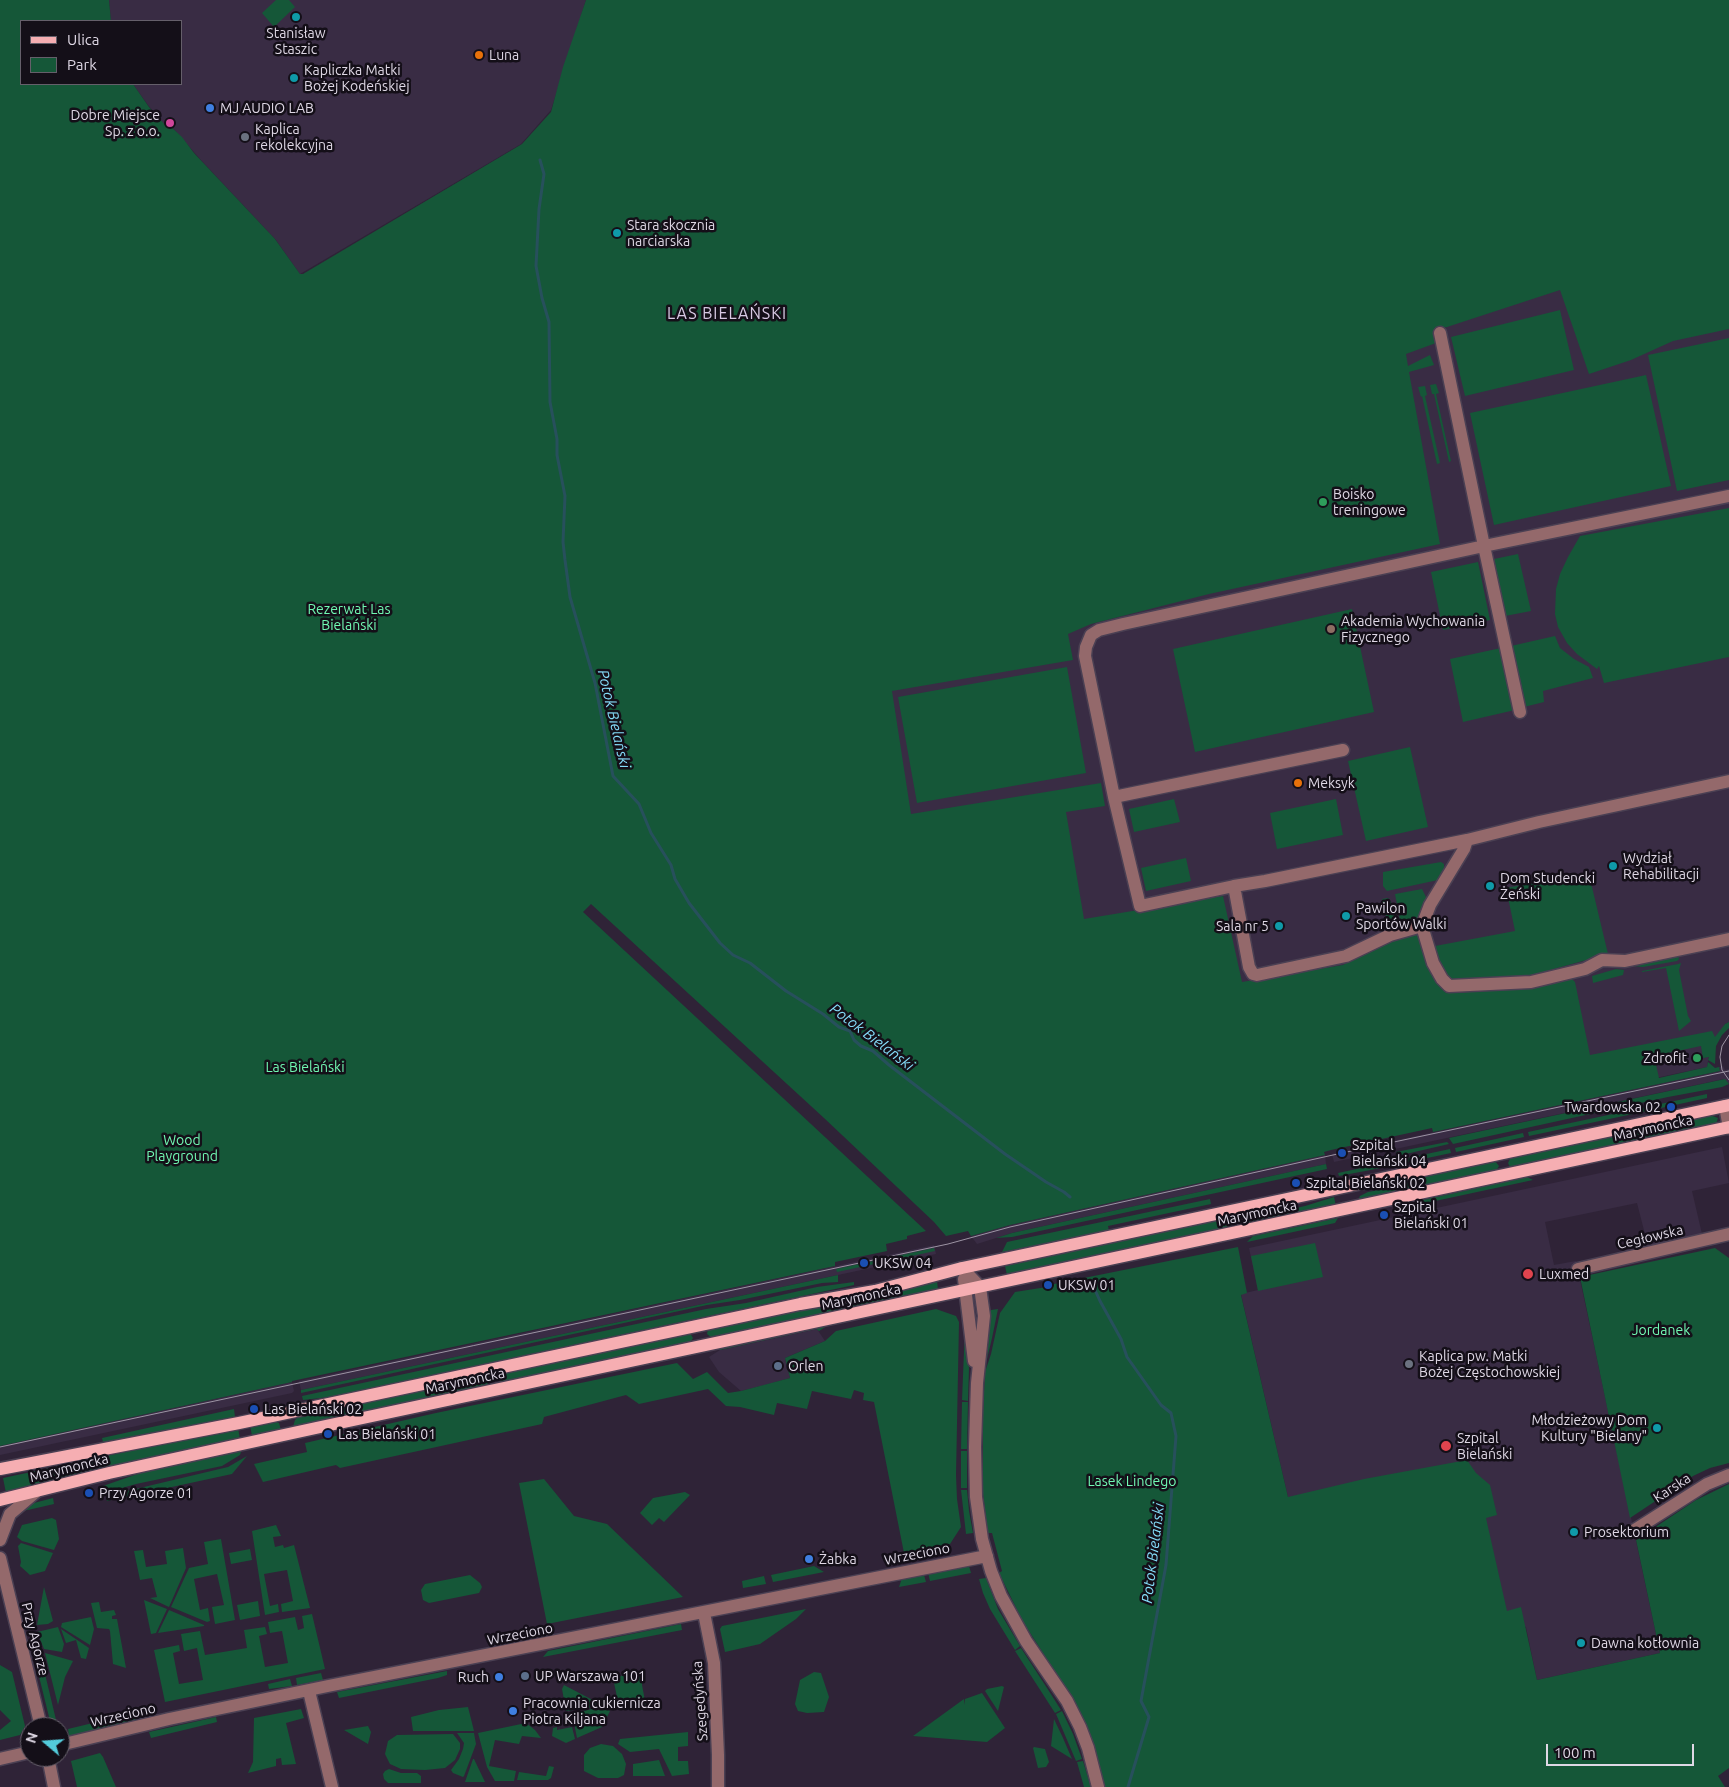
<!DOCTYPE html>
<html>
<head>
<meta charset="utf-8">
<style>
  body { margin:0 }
  #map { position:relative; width:1729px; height:1787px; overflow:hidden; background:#2f2337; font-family:Ubuntu,sans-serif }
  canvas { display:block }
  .legend { position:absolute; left:20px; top:20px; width:162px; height:65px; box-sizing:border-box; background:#140f18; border:1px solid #655f6a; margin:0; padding:6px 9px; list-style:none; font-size:15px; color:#dfd8e5 }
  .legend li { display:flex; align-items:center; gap:10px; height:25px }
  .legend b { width:25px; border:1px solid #655f6a }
  .north { position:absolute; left:20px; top:1717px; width:50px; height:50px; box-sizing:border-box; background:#140f18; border:1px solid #655f6a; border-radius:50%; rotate:288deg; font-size:14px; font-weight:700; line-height:20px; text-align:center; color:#dfd8e5 }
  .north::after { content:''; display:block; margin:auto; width:18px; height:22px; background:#53cbdb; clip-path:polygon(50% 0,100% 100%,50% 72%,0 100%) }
  .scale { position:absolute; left:1546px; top:1744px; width:148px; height:22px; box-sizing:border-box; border:2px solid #dfd8e5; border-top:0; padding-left:6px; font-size:15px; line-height:18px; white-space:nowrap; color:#dfd8e5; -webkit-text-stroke:4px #140f18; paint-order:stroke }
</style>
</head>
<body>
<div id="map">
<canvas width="1729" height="1787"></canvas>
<ul class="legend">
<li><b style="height:6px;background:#f6aeb2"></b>Ulica</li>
<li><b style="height:14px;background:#155738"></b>Park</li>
</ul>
<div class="north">N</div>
<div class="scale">100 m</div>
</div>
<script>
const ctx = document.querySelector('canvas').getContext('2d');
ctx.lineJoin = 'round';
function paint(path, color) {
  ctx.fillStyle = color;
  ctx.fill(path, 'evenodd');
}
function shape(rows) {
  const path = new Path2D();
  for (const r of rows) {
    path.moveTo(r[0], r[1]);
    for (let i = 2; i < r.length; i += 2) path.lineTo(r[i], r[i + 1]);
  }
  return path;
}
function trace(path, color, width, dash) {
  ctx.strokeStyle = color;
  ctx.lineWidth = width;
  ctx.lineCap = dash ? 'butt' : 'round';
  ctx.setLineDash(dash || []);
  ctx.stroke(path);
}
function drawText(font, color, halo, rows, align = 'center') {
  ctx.font = font + ' Ubuntu,sans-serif';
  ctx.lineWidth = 5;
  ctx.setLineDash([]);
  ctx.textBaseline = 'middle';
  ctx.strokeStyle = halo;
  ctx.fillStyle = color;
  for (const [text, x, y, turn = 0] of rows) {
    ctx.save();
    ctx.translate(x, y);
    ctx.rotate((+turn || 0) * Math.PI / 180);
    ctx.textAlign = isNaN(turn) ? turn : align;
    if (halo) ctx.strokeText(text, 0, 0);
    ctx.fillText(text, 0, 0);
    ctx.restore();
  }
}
paint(shape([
  [109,0,586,0,551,110,521,144,300,274,276,240,200,159,173,128,169,131,148,105,133,84,181,84,181,21,111,21],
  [1729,161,1729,1022,1725,1024,1709,1056,1707,1067,1328,1148,1084,1111,837,698,1148,475],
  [1723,1066,1725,1070,1729,1069,1729,1084,1724,1079,1334,1162,1332,1154,1720,1071,1719,1067],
  [1722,1147,1729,1183,1692,1191,1702,1234,1648,1246,1637,1203,1545,1222,1554,1265,1576,1261,1660,1653,1537,1680,1526,1627,1288,1497,1241,1294,1258,1290,1249,1248],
  [1325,1155,1326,1164,1012,1233,977,1244,971,1236,1010,1225],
  [934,1245,936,1254,301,1390,299,1381],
  [817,1329,825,1341,785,1358,790,1378,765,1385,741,1391,719,1372,709,1357,720,1350],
  [292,1382,294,1391,292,1393,0,1455,0,1446]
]), '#392c44');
paint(shape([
  [0,0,109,0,111,21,21,21,21,84,133,84,149,107,165,125,167,123,182,137,194,153,275,239,300,274,303,274,522,144,551,112,563,67,586,0,1729,0,1729,329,1673,341,1631,360,1589,374,1560,290,1447,327,1435,329,1436,343,1406,354,1408,366,1430,355,1434,365,1409,372,1440,544,1209,594,1091,624,1068,634,1073,660,892,691,911,814,1101,783,1105,806,1066,812,1084,919,1223,896,1242,982,1343,965,1375,947,1418,933,1444,990,1458,993,1529,986,1567,977,1572,979,1575,982,1590,1055,1712,1031,1715,1037,1725,1024,1729,1022,1729,1028,1722,1035,1716,1046,1715,1064,1708,1060,1709,1057,1703,1058,1701,1046,1654,1056,1659,1078,1707,1067,1708,1062,1715,1068,1719,1067,1720,1071,1433,1132,1432,1128,1331,1150,1324,1152,1325,1155,1010,1225,971,1236,968,1231,946,1236,934,1222,824,1118,591,904,583,912,926,1231,907,1236,907,1239,886,1244,887,1251,835,1262,835,1266,292,1381,292,1382,0,1446],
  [276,0,289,0,295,7,274,27,262,13],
  [1560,310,1574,370,1465,396,1451,337],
  [1729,338,1729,480,1677,491,1648,355],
  [1646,375,1671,486,1494,525,1470,413],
  [1436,384,1439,393,1436,394,1451,461,1449,462,1434,394,1432,394,1430,385],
  [1425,386,1427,395,1425,396,1440,463,1437,464,1422,396,1421,397,1418,387],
  [1729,508,1729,657,1604,683,1599,666,1597,669,1577,654,1567,643,1558,627,1555,614,1556,589,1560,574,1568,557,1580,536],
  [1518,554,1531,611,1505,616,1494,559],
  [1478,562,1490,620,1443,630,1431,572],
  [1352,609,1374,712,1195,752,1173,649],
  [1555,636,1560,648,1574,659,1589,667,1593,678,1543,691,1544,702,1524,707,1511,646],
  [1501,648,1515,710,1463,722,1450,659],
  [1067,667,1086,773,917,803,898,697],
  [1410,747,1428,827,1366,841,1348,761],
  [1174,799,1180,822,1134,832,1129,809],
  [1336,799,1343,835,1277,849,1270,813],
  [1186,858,1191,881,1146,891,1141,868],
  [1441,862,1444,864,1444,868,1438,880,1387,891,1383,886,1383,872],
  [1583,874,1592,887,1608,954,1525,977,1451,981,1443,971,1436,956,1435,946,1515,931,1506,888],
  [1422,889,1427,899,1421,920,1401,925,1395,894],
  [1388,898,1391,902,1397,927,1389,929,1382,899],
  [1678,954,1679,959,1677,961,1643,967,1633,966,1633,964],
  [1681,963,1679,970,1688,1016,1691,1021,1679,1031,1666,968,1642,972,1642,971,1678,964],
  [1616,969,1624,970,1623,975,1593,983,1592,976],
  [1725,1079,1729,1084,1722,1087,1668,1097,1453,1144,1449,1138],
  [1707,1094,1707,1098,1652,1110,1651,1106],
  [1646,1107,1647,1111,1529,1136,1528,1132],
  [1710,1115,1718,1118,1716,1124,1514,1168,1510,1167,1508,1163,1511,1157],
  [1523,1133,1524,1137,1456,1152,1455,1148],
  [1447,1142,1449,1144,1397,1156,1396,1152],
  [1450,1149,1451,1153,1385,1167,1384,1163],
  [1495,1161,1499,1166,1496,1171,1405,1190,1401,1185,1434,1173],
  [1326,1164,1327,1169,1012,1237,996,1238,1012,1233],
  [1380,1164,1381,1168,1339,1176,1338,1173],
  [1527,1177,1533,1180,1412,1206,1418,1201],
  [1390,1188,1398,1192,1358,1200,1360,1196,1368,1192],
  [1334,1197,1336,1206,1245,1225,1245,1222,1251,1218,1305,1206],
  [1210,1199,1211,1204,1108,1226,1109,1231,1002,1252,1007,1242],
  [1338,1218,1335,1223,1247,1242,1253,1236],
  [1219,1220,1230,1222,1231,1227,1228,1228,1007,1275,1005,1266],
  [1315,1243,1323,1277,1258,1291,1251,1256],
  [1238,1247,1247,1293,1241,1295,1288,1497,1364,1479,1467,1460,1476,1473,1490,1485,1497,1515,1486,1518,1507,1611,1521,1607,1537,1680,1660,1653,1636,1540,1696,1500,1729,1484,1729,1768,1718,1776,1725,1787,1105,1787,1093,1743,1083,1720,1063,1684,1023,1622,999,1573,1002,1571,992,1533,988,1533,983,1494,983,1411,985,1372,991,1354,1000,1313,1015,1292,1053,1286,1054,1284],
  [934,1248,935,1251,837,1272,836,1269],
  [1715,1248,1729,1258,1729,1463,1710,1468,1693,1476,1630,1518,1580,1277],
  [838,1275,838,1282,822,1283,740,1300,707,1305,301,1393,301,1390],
  [937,1281,938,1289,712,1338,707,1334,708,1329,805,1308,861,1300],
  [854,1282,854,1285,330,1397,303,1400,302,1396,706,1309,746,1303,817,1287],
  [936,1309,956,1316,959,1322,956,1475,957,1499,961,1527,950,1544,904,1553,874,1402,863,1400,864,1393,854,1390,851,1399,812,1391,807,1409,777,1403,774,1415,740,1407,726,1406,708,1389,639,1404,626,1395,544,1417,542,1424,340,1468,336,1465,263,1482,254,1464,307,1452,305,1443,436,1413,677,1363,693,1379,707,1372,728,1393,741,1391,790,1378,785,1358,825,1341,836,1331],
  [998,1309,992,1338,987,1359,991,1310],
  [827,1326,819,1331,816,1329,720,1350,719,1349],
  [965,1327,969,1368,968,1401,962,1400],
  [690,1333,693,1338,690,1343,500,1383,501,1377,505,1372],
  [482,1377,489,1385,293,1427,295,1420,299,1416],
  [962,1402,968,1402,967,1449,961,1449],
  [234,1409,235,1417,103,1442,102,1438],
  [274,1421,279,1423,281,1430,252,1436,250,1425],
  [238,1428,240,1439,6,1493,3,1478],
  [242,1449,240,1455,222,1466,136,1484,105,1493,103,1486,146,1471],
  [961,1451,967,1451,967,1488,961,1488],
  [247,1456,232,1474,107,1501,106,1496,228,1467],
  [544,1479,574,1516,607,1524,683,1597,547,1624,519,1483],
  [961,1490,967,1490,969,1511,973,1533,966,1534],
  [685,1492,690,1495,664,1522,659,1518,652,1525,640,1513,653,1498],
  [53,1498,54,1504,28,1510,19,1511,30,1504],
  [52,1518,56,1520,59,1539,54,1550,22,1541,17,1537,22,1525],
  [276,1525,281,1536,273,1537,275,1547,283,1545,284,1548,294,1545,310,1608,282,1612,281,1604,293,1601,287,1570,264,1574,270,1606,278,1604,279,1612,265,1615,252,1531],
  [221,1539,235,1620,215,1624,212,1607,224,1605,217,1574,194,1579,200,1610,208,1608,210,1621,207,1622,171,1607,189,1568,208,1564,204,1542],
  [21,1543,53,1553,45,1571,30,1575,20,1566,21,1562,18,1546],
  [183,1548,186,1568,169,1607,150,1598,157,1597,152,1578,140,1580,134,1551,143,1550,146,1567,167,1564,165,1551],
  [250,1549,252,1560,231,1564,229,1553],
  [814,1566,824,1572,773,1582,771,1575],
  [969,1566,971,1573,930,1581,928,1573],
  [470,1575,480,1583,482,1587,479,1593,429,1603,423,1600,421,1590,425,1584],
  [924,1575,926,1582,899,1587,902,1578],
  [764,1576,766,1584,743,1588,742,1581],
  [986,1578,998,1609,1020,1646,1015,1650,990,1609,983,1593,979,1579],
  [44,1587,53,1621,48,1624,37,1625],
  [144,1600,167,1609,156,1633,151,1634],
  [258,1601,260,1616,240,1620,237,1605],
  [99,1602,101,1612,114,1610,116,1615,112,1616,112,1619,117,1619,126,1668,113,1664,110,1631,109,1629,97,1628,91,1603],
  [806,1609,796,1619,760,1644,725,1652,720,1629,722,1626],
  [169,1610,204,1625,204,1626,158,1633],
  [312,1614,325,1669,165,1702,154,1650,179,1645,180,1651,173,1653,179,1684,203,1680,197,1648,184,1651,181,1634,200,1631,205,1655,247,1648,244,1630,265,1627,267,1634,259,1636,265,1667,288,1663,282,1631,270,1633,268,1622,295,1617,298,1630,304,1628,302,1616],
  [91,1617,94,1629,90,1645,61,1627,62,1623],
  [681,1624,682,1630,543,1657,548,1651],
  [58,1627,64,1644,62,1652,44,1649,37,1632],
  [61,1629,89,1648,86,1659,81,1658,76,1640,66,1643],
  [1021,1648,1047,1688,1061,1710,1055,1713,1015,1651],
  [33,1652,40,1653,57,1724,51,1725],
  [45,1653,73,1661,65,1677,58,1705],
  [0,1665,12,1672,25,1726,20,1735,0,1740,0,1730,11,1721,0,1710],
  [644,1670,642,1685,646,1706,625,1706,617,1697,613,1678],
  [447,1671,447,1675,438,1678,339,1698,337,1692],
  [814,1672,821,1673,829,1697,824,1712,807,1713,798,1711,795,1704,800,1680],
  [321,1673,323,1680,297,1685,296,1678],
  [290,1679,292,1686,269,1689,268,1684],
  [564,1685,604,1706,566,1711,562,1689],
  [1002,1686,1004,1687,998,1711,985,1691,987,1689],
  [982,1693,1005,1728,987,1742,913,1736,964,1699,965,1705,965,1699],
  [468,1707,474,1731,413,1731,411,1717,439,1710],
  [603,1707,610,1711,602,1727,577,1738,572,1713],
  [301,1709,304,1718,286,1723,296,1764,282,1765,281,1758,276,1759,276,1766,248,1773,253,1762,254,1718],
  [1062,1711,1073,1734,1082,1759,1076,1761,1056,1714],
  [134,1713,136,1720,69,1736,68,1729],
  [216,1717,217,1722,151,1738,149,1732],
  [1054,1719,1063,1738,1072,1759,1051,1746],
  [526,1723,535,1730,541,1738,522,1736,519,1744,495,1740,489,1766,516,1771,514,1781,495,1781,487,1767,478,1733],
  [368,1726,371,1732,368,1744,344,1730],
  [557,1727,557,1730,572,1727,575,1739,566,1743,552,1736,553,1728],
  [688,1732,688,1746,678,1747,678,1761,688,1761,689,1774,672,1776,659,1749,630,1752,618,1744,620,1739],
  [457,1733,474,1733,476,1744,464,1776,463,1777,453,1773,451,1770,459,1759,463,1749,464,1743],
  [453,1734,460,1743,460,1749,455,1760,445,1768,425,1770,401,1769,390,1764,385,1754,388,1741,397,1735],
  [601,1744,613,1746,622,1754,626,1764,624,1775,618,1778,598,1778,584,1771,584,1755,590,1748],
  [1034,1747,1045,1749,1049,1762,1046,1767,1038,1768,1033,1748],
  [100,1753,103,1757,116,1787,77,1787,71,1761],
  [473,1759,474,1759,485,1782,465,1782],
  [659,1760,665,1776,633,1776,633,1764],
  [1083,1761,1091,1787,1084,1787,1077,1762],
  [549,1766,554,1767,551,1778,548,1780,517,1780,519,1772,546,1776],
  [389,1769,401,1773,417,1773,421,1776,421,1783,388,1783,384,1779,383,1774,385,1771]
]), '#155738');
trace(shape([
  [540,160,544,174,539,209,536,266,542,298,549,322,550,402,557,439,557,455,565,496,563,542,565,560,570,597,595,683,613,776,639,804,651,833,671,865,675,879,689,903,720,943,733,955,750,963,786,991,823,1014,839,1027,850,1031,854,1040,861,1046,873,1051,889,1065,1005,1154,1046,1182,1064,1192,1070,1197],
  [1091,1281,1100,1301,1121,1339,1127,1357,1161,1405,1171,1413,1176,1436,1166,1565,1141,1701,1149,1717,1128,1787]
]), '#27505c', 3);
const minor = shape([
  [1440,333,1484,546,1520,712],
  [1729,781,1539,822,1467,840,1464,849,1430,905,1422,926,1433,963,1442,979,1449,986,1531,982,1585,969,1602,960,1625,961,1729,939],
  [1114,797,1343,750],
  [1467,840,1265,881,1234,886,1140,906,1114,797,1085,656,1086,647,1091,635,1099,630,1123,624,1484,546,1729,496],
  [1234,886,1249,967,1253,974,1257,975,1346,956,1390,935,1422,926],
  [1725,1106,1729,1128],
  [962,1268,980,1287,984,1316,977,1383,975,1447,976,1497,982,1539,991,1571,1001,1596,1026,1641,1067,1701,1080,1727,1088,1748,1098,1787],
  [1578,1269,1729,1234],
  [964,1279,974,1361],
  [1633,1531,1707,1484,1729,1475],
  [0,1540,10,1514,37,1491],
  [0,1558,41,1727],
  [704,1613,714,1663,718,1755,718,1787],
  [309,1691,332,1787],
  [60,1745,169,1719,328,1686,987,1556],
  [48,1757,54,1787],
  [0,1759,30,1752]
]);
const major = shape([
  [0,1469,239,1423,800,1304,875,1291,962,1268,1729,1105],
  [0,1500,109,1473,316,1428,1729,1127]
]);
trace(minor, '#4b4053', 15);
trace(major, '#4b4053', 15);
trace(minor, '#94696b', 12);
trace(major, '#f6aeb2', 12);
trace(shape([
  [1729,1035,1722,1046,1720,1057,1722,1070,1729,1080],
  [0,1447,948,1244,1010,1227,1342,1153,1729,1071]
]), '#9d94a4', 1);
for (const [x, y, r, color] of [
  [296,17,5,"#0f9aa8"],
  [479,55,5,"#e8710a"],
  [294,78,5,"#0f9aa8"],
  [210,108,5,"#3f7fe0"],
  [170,123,5,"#d1479c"],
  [245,137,5,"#6b7280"],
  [617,233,5,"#0f9aa8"],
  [1323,502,5,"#2e9e5b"],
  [1331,629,5,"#8d6e63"],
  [1298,783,5,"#e8710a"],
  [1613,866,5,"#0f9aa8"],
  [1490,886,5,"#0f9aa8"],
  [1346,916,5,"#0f9aa8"],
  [1279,926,5,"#0f9aa8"],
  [1697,1058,5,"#2e9e5b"],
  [1671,1107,5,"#1a4fb4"],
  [1342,1153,5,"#1a4fb4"],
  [1296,1183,5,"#1a4fb4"],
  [1384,1215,5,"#1a4fb4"],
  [864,1263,5,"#1a4fb4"],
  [1528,1274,6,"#e0444e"],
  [1048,1285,5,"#1a4fb4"],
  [1409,1364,5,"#6b7280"],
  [778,1366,5,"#5c6f8a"],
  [254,1409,5,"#1a4fb4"],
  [1657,1428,5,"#0f9aa8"],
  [328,1434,5,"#1a4fb4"],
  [1446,1446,6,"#e0444e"],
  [89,1493,5,"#1a4fb4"],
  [1574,1532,5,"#0f9aa8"],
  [809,1559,5,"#3f7fe0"],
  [1581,1643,5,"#0f9aa8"],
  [525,1676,5,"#5c6f8a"],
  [499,1677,5,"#3f7fe0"],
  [513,1711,5,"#3f7fe0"]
]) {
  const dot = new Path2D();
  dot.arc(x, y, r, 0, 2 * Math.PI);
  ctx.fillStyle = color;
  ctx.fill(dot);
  trace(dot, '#140f18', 2);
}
drawText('14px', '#dfd8e5', '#140f18', [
  ["Stanisław",296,33,"center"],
  ["Staszic",296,49,"center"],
  ["Luna",489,55],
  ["Kapliczka Matki",304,70],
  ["Bożej Kodeńskiej",304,86],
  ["MJ AUDIO LAB",220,108],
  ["Dobre Miejsce",160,115,"right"],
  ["Sp. z o.o.",160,131,"right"],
  ["Kaplica",255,129],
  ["rekolekcyjna",255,145],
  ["Stara skocznia",627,225],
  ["narciarska",627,241],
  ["Boisko",1333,494],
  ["treningowe",1333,510],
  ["Akademia Wychowania",1341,621],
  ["Fizycznego",1341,637],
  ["Meksyk",1308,783],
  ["Wydział",1623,858],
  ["Rehabilitacji",1623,874],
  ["Dom Studencki",1500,878],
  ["Żeński",1500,894],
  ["Pawilon",1356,908],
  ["Sportów Walki",1356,924],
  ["Sala nr 5",1269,926,"right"],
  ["Zdrofit",1687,1058,"right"],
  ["Twardowska 02",1661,1107,"right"],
  ["Szpital",1352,1145],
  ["Bielański 04",1352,1161],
  ["Szpital Bielański 02",1306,1183],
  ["Szpital",1394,1207],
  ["Bielański 01",1394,1223],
  ["UKSW 04",874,1263],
  ["Luxmed",1539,1274],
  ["UKSW 01",1058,1285],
  ["Kaplica pw. Matki",1419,1356],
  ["Bożej Częstochowskiej",1419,1372],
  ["Orlen",788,1366],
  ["Las Bielański 02",264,1409],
  ["Młodzieżowy Dom",1647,1420,"right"],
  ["Kultury \"Bielany\"",1647,1436,"right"],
  ["Las Bielański 01",338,1434],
  ["Szpital",1457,1438],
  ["Bielański",1457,1454],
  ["Przy Agorze 01",99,1493],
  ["Prosektorium",1584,1532],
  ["Żabka",819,1559],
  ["Dawna kotłownia",1591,1643],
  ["UP Warszawa 101",535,1676],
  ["Ruch",489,1677,"right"],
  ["Pracownia cukiernicza",523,1703],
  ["Piotra Kiljana",523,1719]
], 'left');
drawText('14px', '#71f9b3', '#140f18', [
  ["Rezerwat Las",349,609],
  ["Bielański",349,625],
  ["Las Bielański",305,1067],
  ["Wood",182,1140],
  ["Playground",182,1156],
  ["Jordanek",1661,1330],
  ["Lasek Lindego",1132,1481]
]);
drawText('14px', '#dfd8e5', '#140f18', [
  ["Marymoncka",1653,1128,-12],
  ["Marymoncka",1257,1213,-12],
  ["Cegłowska",1650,1237,-13],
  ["Marymoncka",861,1297,-12],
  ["Marymoncka",465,1381,-12],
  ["Marymoncka",69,1468,-14],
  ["Karska",1672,1488,-33],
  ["Wrzeciono",917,1554,-11],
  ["Wrzeciono",520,1634,-11],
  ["Przy Agorze",35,1639,76],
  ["Szegedyńska",700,1701,-94],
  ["Wrzeciono",123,1715,-13]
]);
drawText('italic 15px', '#85ddf9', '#140f18', [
  ["Potok Bielański",614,719,77],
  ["Potok Bielański",872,1037,37],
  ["Potok Bielański",1153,1553,-83]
]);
ctx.letterSpacing = '1px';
drawText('16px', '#d7c9e3', '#140f18', [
  ["LAS BIELAŃSKI",727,314]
]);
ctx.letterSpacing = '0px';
</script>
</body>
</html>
